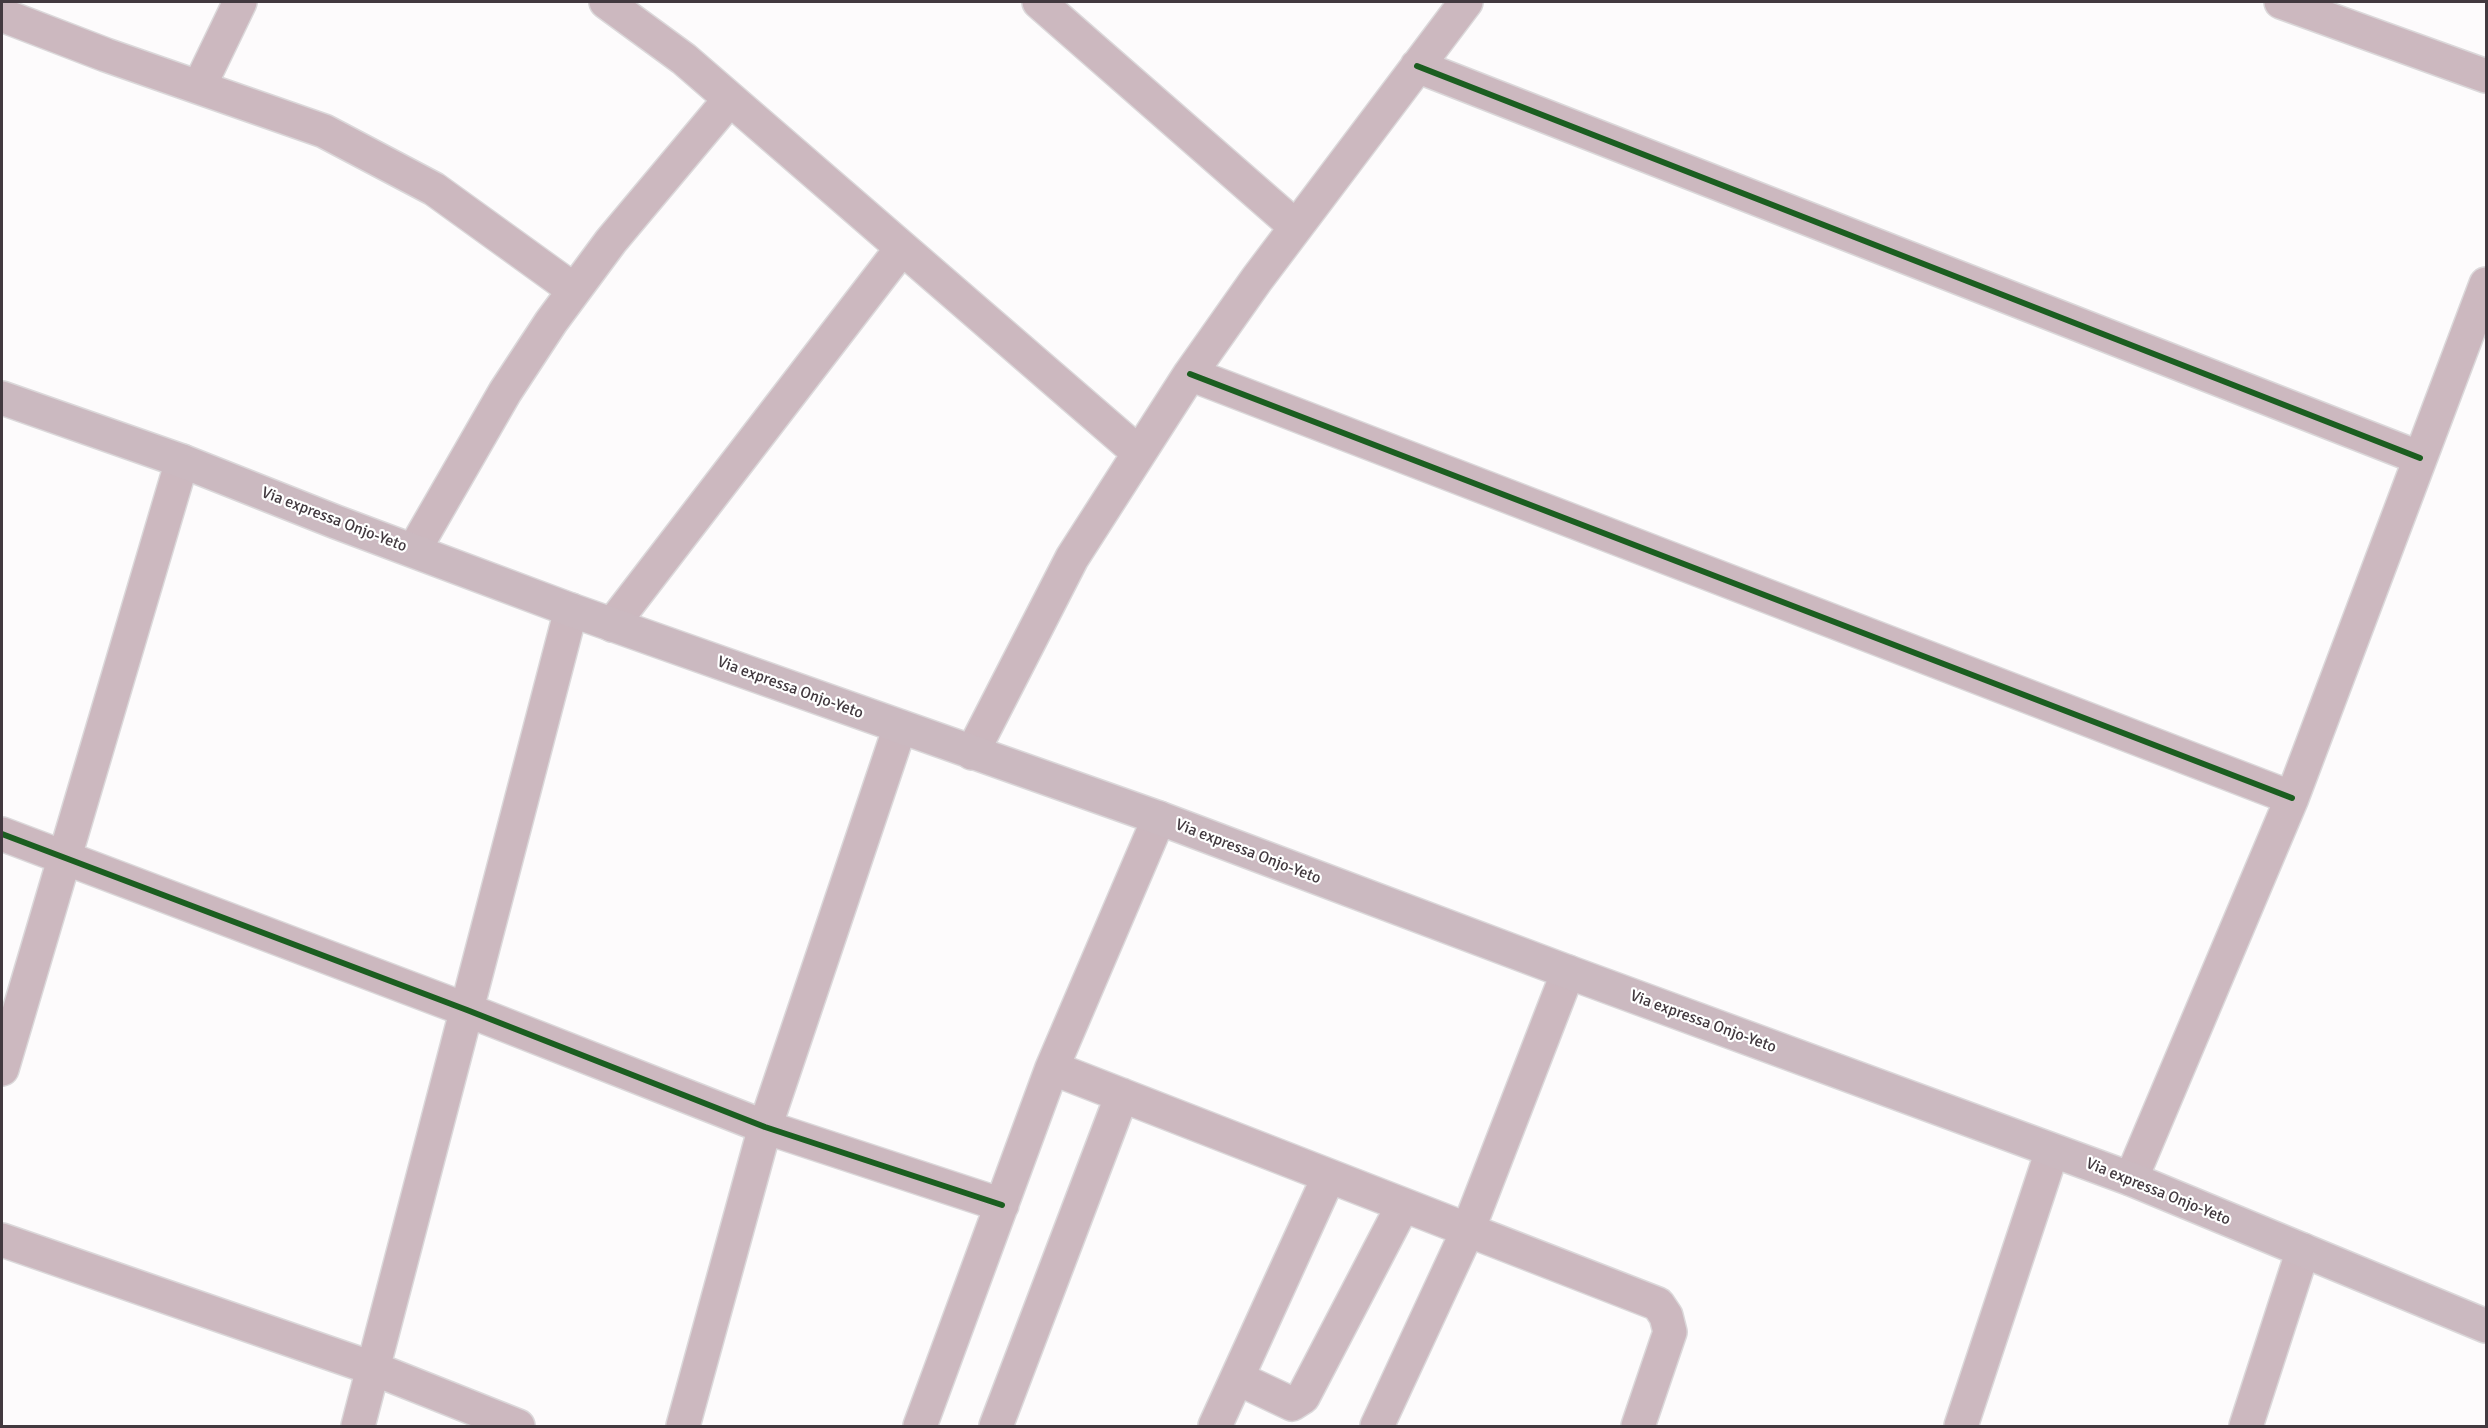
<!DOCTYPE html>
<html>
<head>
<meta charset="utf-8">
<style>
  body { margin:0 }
  #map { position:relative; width:2488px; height:1428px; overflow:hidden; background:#fdfbfc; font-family:Signika,sans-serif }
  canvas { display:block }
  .frame { position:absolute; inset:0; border:3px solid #42393f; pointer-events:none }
</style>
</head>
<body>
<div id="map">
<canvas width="2488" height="1428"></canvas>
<div class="frame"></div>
</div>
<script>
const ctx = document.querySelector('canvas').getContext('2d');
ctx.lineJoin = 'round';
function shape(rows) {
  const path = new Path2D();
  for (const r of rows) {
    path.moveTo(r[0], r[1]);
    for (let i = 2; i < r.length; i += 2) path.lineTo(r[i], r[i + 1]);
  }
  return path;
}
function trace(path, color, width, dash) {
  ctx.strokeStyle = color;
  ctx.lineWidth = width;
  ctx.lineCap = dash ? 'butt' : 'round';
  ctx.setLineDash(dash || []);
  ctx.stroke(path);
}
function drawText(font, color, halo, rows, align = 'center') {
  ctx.font = font + ' Signika,sans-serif';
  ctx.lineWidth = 4.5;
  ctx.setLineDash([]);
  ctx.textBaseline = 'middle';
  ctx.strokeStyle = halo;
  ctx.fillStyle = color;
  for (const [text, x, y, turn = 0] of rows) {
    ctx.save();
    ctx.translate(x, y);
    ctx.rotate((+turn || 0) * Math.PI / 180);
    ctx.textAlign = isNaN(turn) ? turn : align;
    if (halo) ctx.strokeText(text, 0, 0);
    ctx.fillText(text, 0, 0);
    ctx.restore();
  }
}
const minor = shape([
  [606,2,684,59,1139,453],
  [1039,2,1296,227],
  [2281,2,2486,76],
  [2,15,106,55,324,131,434,189,574,290],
  [1417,66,2420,458],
  [199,87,240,2],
  [1190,374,2292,798],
  [414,550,505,392,551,322,611,241,730,99],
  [612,625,902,248],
  [972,753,1072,558,1190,374,1257,279,1466,2],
  [2,834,467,1010,765,1127,1002,1205],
  [1568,972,1468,1230,1658,1304,1666,1316,1670,1332,1638,1426],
  [1052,1068,1468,1230,1377,1426],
  [2,1069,182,461],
  [2131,1179,2292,798,2486,284],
  [2,1240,372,1368,518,1426],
  [1237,1378,1292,1404,1303,1397,1403,1205],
  [358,1426,571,610],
  [683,1426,765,1127,900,727],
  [920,1426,1052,1068,1159,818],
  [996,1426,1122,1095],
  [1215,1426,1329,1176],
  [1961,1426,2052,1151],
  [2246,1426,2303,1250]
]);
const major = shape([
  [2,398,182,461,336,522,571,610,1159,818,1568,972,2131,1179,2486,1326]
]);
trace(minor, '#dbd8da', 36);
trace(major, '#dbd8da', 36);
trace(minor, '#ccb8bf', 33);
trace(major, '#cbb9c0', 33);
trace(shape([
  [1417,66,2420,458],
  [1190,374,2292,798],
  [2,834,467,1010,765,1127,1002,1205]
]), '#1b5e20', 6);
drawText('16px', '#42393f', '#fff', [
  ["Via expressa Onjo-Yeto",334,520,21],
  ["Via expressa Onjo-Yeto",790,688,20],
  ["Via expressa Onjo-Yeto",1248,852,21],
  ["Via expressa Onjo-Yeto",1703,1022,20],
  ["Via expressa Onjo-Yeto",2158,1192,22]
]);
</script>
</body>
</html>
